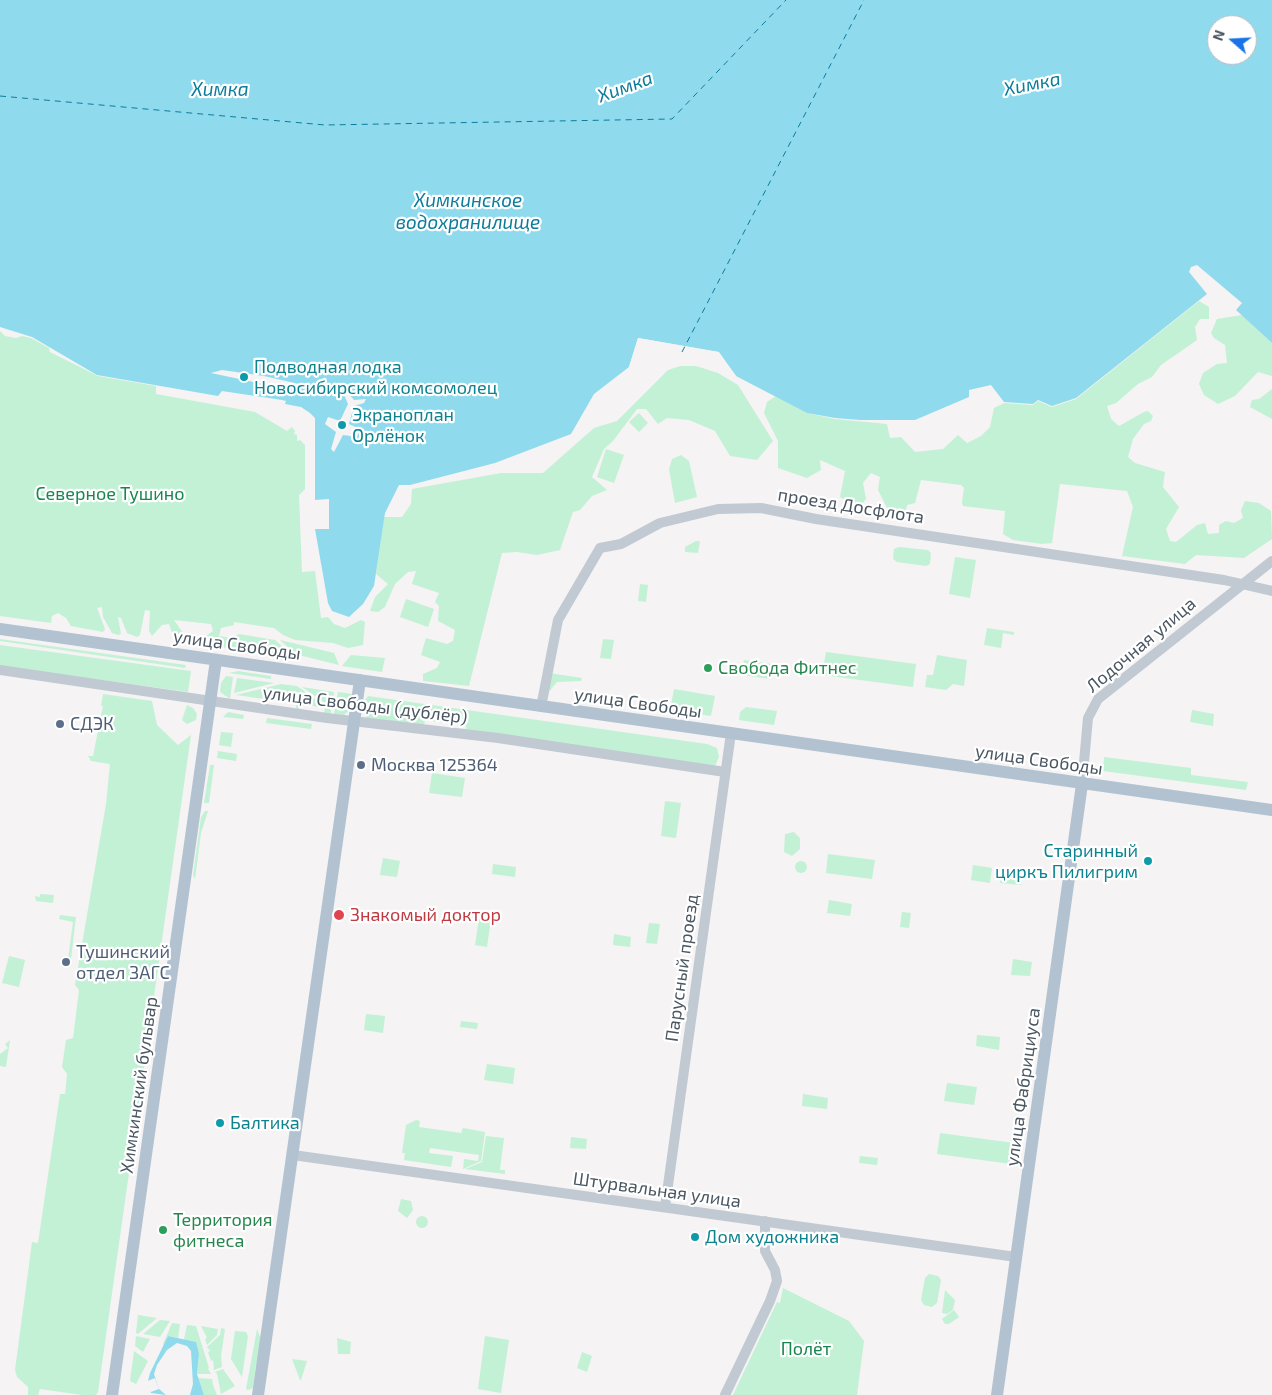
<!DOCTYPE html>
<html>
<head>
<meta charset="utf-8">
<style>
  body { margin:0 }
  #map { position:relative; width:1272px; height:1395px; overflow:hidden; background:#f5f3f3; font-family:"Exo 2",sans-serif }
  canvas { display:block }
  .north { position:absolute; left:1207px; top:15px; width:50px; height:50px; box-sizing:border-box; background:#fff; border:1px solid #b7bbc0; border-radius:50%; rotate:289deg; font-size:14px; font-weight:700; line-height:20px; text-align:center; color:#4a5661 }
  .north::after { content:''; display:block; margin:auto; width:18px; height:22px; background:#1a73e8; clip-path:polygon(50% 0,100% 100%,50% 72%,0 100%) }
</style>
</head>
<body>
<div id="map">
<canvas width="1272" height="1395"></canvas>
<div class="north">N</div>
</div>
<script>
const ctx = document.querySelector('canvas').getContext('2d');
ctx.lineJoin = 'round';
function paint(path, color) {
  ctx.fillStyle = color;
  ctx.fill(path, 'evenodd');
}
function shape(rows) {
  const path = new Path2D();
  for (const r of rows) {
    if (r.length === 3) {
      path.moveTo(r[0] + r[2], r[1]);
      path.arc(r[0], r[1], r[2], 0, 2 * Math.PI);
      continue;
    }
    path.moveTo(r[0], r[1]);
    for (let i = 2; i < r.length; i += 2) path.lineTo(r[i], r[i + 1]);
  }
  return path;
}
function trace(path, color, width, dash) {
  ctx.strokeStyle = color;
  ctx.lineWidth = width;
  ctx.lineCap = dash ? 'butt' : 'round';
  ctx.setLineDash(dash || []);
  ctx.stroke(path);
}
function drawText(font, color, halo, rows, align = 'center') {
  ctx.font = font + ' "Exo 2",sans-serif';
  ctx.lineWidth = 4.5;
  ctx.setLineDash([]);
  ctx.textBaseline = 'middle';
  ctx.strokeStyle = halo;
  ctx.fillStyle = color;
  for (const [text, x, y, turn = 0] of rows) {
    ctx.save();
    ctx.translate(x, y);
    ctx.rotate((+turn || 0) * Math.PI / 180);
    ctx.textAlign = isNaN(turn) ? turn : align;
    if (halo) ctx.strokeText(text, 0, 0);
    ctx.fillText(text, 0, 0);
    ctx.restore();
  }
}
paint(shape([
  [1199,301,1209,307,1209,319,1200,319,1195,327,1197,340,1161,365,1152,377,1138,384,1116,403,1107,406,1111,419,1119,426,1144,412,1148,411,1153,416,1151,421,1144,424,1133,439,1128,457,1135,463,1165,472,1163,487,1179,507,1166,529,1170,541,1176,542,1197,525,1205,523,1208,534,1219,533,1219,525,1226,521,1234,523,1243,518,1241,510,1245,501,1259,503,1271,511,1272,539,1244,558,1196,555,1185,564,1122,556,1133,507,1127,491,1060,484,1052,543,1042,544,1013,540,1003,534,1005,511,963,506,962,502,964,488,961,485,921,480,915,503,907,505,905,516,896,520,888,510,878,490,880,477,871,473,863,483,866,499,861,505,853,505,840,497,845,471,820,460,821,470,807,478,778,468,778,441,764,413,767,402,776,396,807,413,835,419,887,424,890,438,901,437,915,452,943,449,958,435,967,443,981,436,990,427,994,408,1004,403,1033,405,1038,401,1052,407,1076,399],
  [1242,315,1272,343,1272,376,1258,372,1235,396,1218,404,1204,395,1199,384,1203,373,1217,364,1227,363,1225,345,1214,338,1211,333,1217,319],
  [0,331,5,336,16,338,22,336,31,338,49,348,50,352,98,376,156,386,156,394,255,412,287,431,292,427,295,431,294,434,297,435,297,441,300,440,305,445,305,489,299,495,302,572,315,571,321,618,328,617,334,624,345,628,361,620,365,622,363,645,348,648,333,643,295,640,283,635,274,628,234,622,234,625,221,628,219,636,233,638,239,634,275,640,284,648,283,654,276,655,199,644,199,641,213,631,211,624,174,620,183,633,183,640,175,641,169,624,162,625,152,636,149,631,150,611,145,610,140,635,137,637,127,633,121,618,118,617,121,634,118,635,112,633,103,617,102,607,97,608,105,629,103,632,71,626,66,618,58,613,52,616,51,623,0,616],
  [680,366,696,366,718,373,738,385,773,441,757,460,730,456,715,431,689,420,667,418,658,424,646,409,637,409,613,441,604,449,592,477,607,490,592,496,580,510,573,512,560,550,537,555,517,552,502,553,469,686,423,681,423,674,437,668,440,662,421,655,426,638,447,644,453,641,455,630,438,621,439,606,435,602,439,593,412,584,416,571,408,572,395,584,385,607,378,612,370,611,375,597,388,584,376,574,384,517,402,517,411,504,412,489,501,473,543,473,594,428,617,421,668,370],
  [1272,389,1272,419,1250,407,1252,400,1259,399],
  [639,413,648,423,639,432,629,422],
  [606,449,624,455,614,483,597,477],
  [681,455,689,461,697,497,675,503,669,469,672,459],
  [696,541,700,541,698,553,685,552,685,547],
  [899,547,928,550,931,553,930,564,926,566,897,562,893,559,894,549],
  [955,557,976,560,970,598,949,594],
  [640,584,648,585,646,602,638,601],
  [406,599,434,609,428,627,400,617],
  [987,628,1014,632,1014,635,1003,633,1001,648,984,645],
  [0,639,186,665,185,668,0,641],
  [603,639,614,640,611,659,600,658],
  [280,640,334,653,339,665,295,654],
  [0,645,191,671,188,692,0,666],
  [826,652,916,664,913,687,822,675],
  [351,655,385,658,382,672,342,666],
  [937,655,967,660,964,686,953,684,946,690,925,687,927,675,933,675],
  [744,660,772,664,770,679,742,675],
  [238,671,271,676,271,679,229,673],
  [549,673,582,678,581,681,557,682,548,693],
  [226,676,233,677,230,699,220,692,221,683],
  [237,678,274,683,234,693],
  [281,684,297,686,331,710,331,714,324,713,325,708,300,704,299,710,296,709,296,703,268,699,267,705,263,704,264,699,236,695],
  [302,687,334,692,332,708],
  [674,689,715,696,711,716,670,710],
  [338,692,353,694,350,710,344,715,334,714],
  [103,694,152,701,157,725,178,745,191,735,98,1392,96,1395,82,1395,40,1389,38,1395,28,1395,28,1387,17,1377,15,1370,32,1242,38,1243,60,1094,65,1094,67,1074,62,1067,66,1040,73,1038,79,990,75,985,106,804,110,764,91,761,88,756,93,756,103,706,101,706],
  [368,696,707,744,717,748,719,757,715,766,465,731,466,726,425,720,424,725,367,718,363,711,364,702],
  [187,705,193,708,197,714,196,720,187,724,182,720],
  [746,707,777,711,774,725,739,720,740,712],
  [1192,710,1214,714,1213,726,1190,722],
  [228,712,244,715,243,719,223,717],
  [267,718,312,724,311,729,266,723],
  [221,732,233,733,231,747,219,745],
  [218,751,237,754,236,761,217,758],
  [1104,757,1191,768,1191,775,1248,782,1246,790,1103,771],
  [210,765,214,765,209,803,204,803],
  [432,773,465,778,462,797,429,793],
  [665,801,681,803,676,838,661,836],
  [205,811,208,811,201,833,195,879,193,875,201,817],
  [794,832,800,838,800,849,792,856,784,852,785,834],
  [828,854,875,860,872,879,826,873],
  [383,858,400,861,397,877,380,875],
  [801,867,6],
  [493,864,516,867,515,877,492,874],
  [973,865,992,868,990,883,971,880],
  [1002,868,1023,870,1021,885,1000,883],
  [40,894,54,895,53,903,36,901,35,896,40,897],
  [829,900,852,904,850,916,827,913],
  [902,912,911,913,909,928,900,927],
  [60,915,76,917,71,959,68,959,73,922,59,919],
  [479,919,491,920,487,947,475,945],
  [649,923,660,924,657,944,646,943],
  [614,934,631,937,630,947,613,945],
  [9,956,25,960,19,987,2,983],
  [1013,959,1032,962,1030,976,1011,975],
  [366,1014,385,1016,383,1033,364,1030],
  [461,1021,478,1023,477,1029,460,1027],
  [977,1035,1000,1037,999,1050,976,1046],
  [10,1040,6,1067,0,1066,0,1054,8,1048,5,1044],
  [487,1064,515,1068,513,1084,484,1080],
  [947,1083,977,1087,974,1105,944,1101],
  [803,1094,828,1098,827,1109,802,1106],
  [416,1120,420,1121,419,1127,461,1133,463,1128,485,1132,481,1161,463,1169,464,1159,478,1161,479,1155,430,1148,429,1153,453,1156,451,1167,404,1160,405,1153,402,1153,406,1125],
  [940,1133,1014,1143,1011,1164,937,1154],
  [486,1136,504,1138,500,1170,505,1170,505,1174,465,1169,482,1162],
  [571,1137,587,1139,586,1149,570,1148],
  [860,1156,878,1158,877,1165,859,1163],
  [401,1199,411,1201,413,1210,407,1218,398,1211],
  [422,1222,6],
  [929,1274,938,1276,941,1280,937,1303,932,1307,924,1305,921,1300,925,1278],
  [783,1288,849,1321,864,1341,857,1395,733,1395,777,1302,780,1303],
  [945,1290,955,1300,953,1310,947,1314,942,1313],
  [954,1310,959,1317,949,1324,945,1324,942,1319],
  [138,1315,157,1318,138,1334,136,1333],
  [160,1320,170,1321,160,1337,143,1334],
  [172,1323,180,1324,178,1338,168,1336,164,1347,163,1344],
  [187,1325,196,1326,209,1368,208,1369,211,1374,197,1374,199,1354,184,1339],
  [201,1326,218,1329,217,1335,207,1345,205,1339,207,1338],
  [221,1328,225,1329,221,1356,222,1367,214,1370,213,1360,211,1361,208,1352,210,1351,207,1347,220,1335],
  [257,1329,262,1342,260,1353,256,1365,253,1388,248,1390,246,1389],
  [235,1331,246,1332,248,1336,242,1377,231,1359],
  [136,1336,150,1339,143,1352,135,1346],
  [485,1336,509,1340,501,1393,478,1389],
  [337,1338,351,1342,350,1354,338,1354],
  [134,1351,148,1361,136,1384,130,1381],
  [582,1352,592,1356,587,1372,577,1368],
  [292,1359,307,1361,301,1380,300,1380],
  [223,1369,235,1386,221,1394,217,1374,215,1372],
  [198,1378,212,1379,213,1385,217,1395,204,1395]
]), '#c3f1d5');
paint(shape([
  [0,0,1272,0,1272,343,1236,310,1242,303,1197,265,1191,267,1189,272,1207,294,1076,398,1052,406,1038,400,1033,404,1004,402,991,385,969,390,969,397,915,420,860,420,835,418,807,413,736,376,718,352,638,338,629,367,594,394,571,434,495,463,410,485,399,485,385,513,374,586,363,604,349,617,332,611,328,603,315,529,315,418,310,413,301,407,285,404,286,401,282,400,222,391,218,396,97,375,32,337,0,327],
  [1217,25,1247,25,1247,55,1217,55],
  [222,370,264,376,299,384,299,387,288,387,263,384,211,373],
  [346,391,354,400,366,399,364,403,354,406,349,424,360,429,357,437,343,435,334,452,331,449,336,432,325,424,328,417,340,421,348,404,344,395],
  [168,1336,196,1342,199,1354,197,1374,204,1395,190,1395,193,1384,191,1351,187,1346,177,1343,167,1350,157,1365,154,1374,159,1389,166,1395,151,1393,147,1385,150,1373]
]), '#90daee');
paint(shape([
  [638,338,719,352,736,376,732,376,717,354,640,341,632,367,629,367],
  [329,499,329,529,315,529,315,500],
  [155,1378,159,1389,148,1393,145,1382]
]), '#f5f3f3');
trace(shape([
  [0,96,325,125,672,119,786,0],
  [682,352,864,0]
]), '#0c7c9b', 1, [6, 5]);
trace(shape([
  [0,670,327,718,498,738,725,772],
  [541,707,558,620,600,548,621,544,660,523,718,509,761,508,816,519,1224,580,1272,591],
  [1082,784,1088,718,1098,699,1272,561],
  [293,1155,1016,1257],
  [665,1207,731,733],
  [725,1395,770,1301,777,1281,775,1270,765,1251,765,1221]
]), '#c1cad2', 10);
trace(shape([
  [0,629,1272,810],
  [112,1395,216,660],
  [258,1395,360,680],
  [997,1395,1082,784]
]), '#b3c2d1', 12);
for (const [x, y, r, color] of [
  [244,377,5,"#0f9aa8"],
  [342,425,5,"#0f9aa8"],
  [708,668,5,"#2e9e5b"],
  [60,724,5,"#5c6f8a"],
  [361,765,5,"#5c6f8a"],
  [1148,861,5,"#0f9aa8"],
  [339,915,6,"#e0444e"],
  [66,962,5,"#5c6f8a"],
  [220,1123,5,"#0f9aa8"],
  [163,1230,5,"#2e9e5b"],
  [695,1237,5,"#0f9aa8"]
]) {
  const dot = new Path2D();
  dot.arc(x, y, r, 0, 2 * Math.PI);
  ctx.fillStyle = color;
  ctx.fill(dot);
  trace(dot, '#fff', 2);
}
drawText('18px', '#0d838f', '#fff', [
  ["Подводная лодка",254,367],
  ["Новосибирский комсомолец",254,388],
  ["Экраноплан",352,415],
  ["Орлёнок",352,436],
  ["Старинный",1138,851,"right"],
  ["циркъ Пилигрим",1138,872,"right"],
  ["Балтика",230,1123],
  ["Дом художника",705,1237]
], 'left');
drawText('18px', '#17864f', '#fff', [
  ["Северное Тушино",110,494],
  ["Полёт",806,1349]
]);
drawText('18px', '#4a5661', '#fff', [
  ["проезд Досфлота",851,506,9],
  ["улица Свободы",237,645,8],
  ["Лодочная улица",1141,645,-40],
  ["улица Свободы",638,703,8],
  ["улица Свободы (дублёр)",365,705,7],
  ["улица Свободы",1039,760,8],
  ["Парусный проезд",682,968,-82],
  ["Химкинский бульвар",139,1085,-82],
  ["улица Фабрициуса",1023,1087,-82],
  ["Штурвальная улица",657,1190,8]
]);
drawText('18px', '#27864d', '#fff', [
  ["Свобода Фитнес",718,668],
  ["Территория",173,1220],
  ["фитнеса",173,1241]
], 'left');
drawText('18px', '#4e5e75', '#fff', [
  ["СДЭК",70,724],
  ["Москва 125364",371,765],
  ["Тушинский",76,952],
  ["отдел ЗАГС",76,973]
], 'left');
drawText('18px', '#be3a42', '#fff', [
  ["Знакомый доктор",350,915]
], 'left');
drawText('italic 19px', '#0c7c9b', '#fff', [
  ["Химка",1032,84,-11],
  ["Химка",625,87,-20],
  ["Химка",220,90],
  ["Химкинское",468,201],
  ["водохранилище",468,223]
]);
</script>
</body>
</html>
